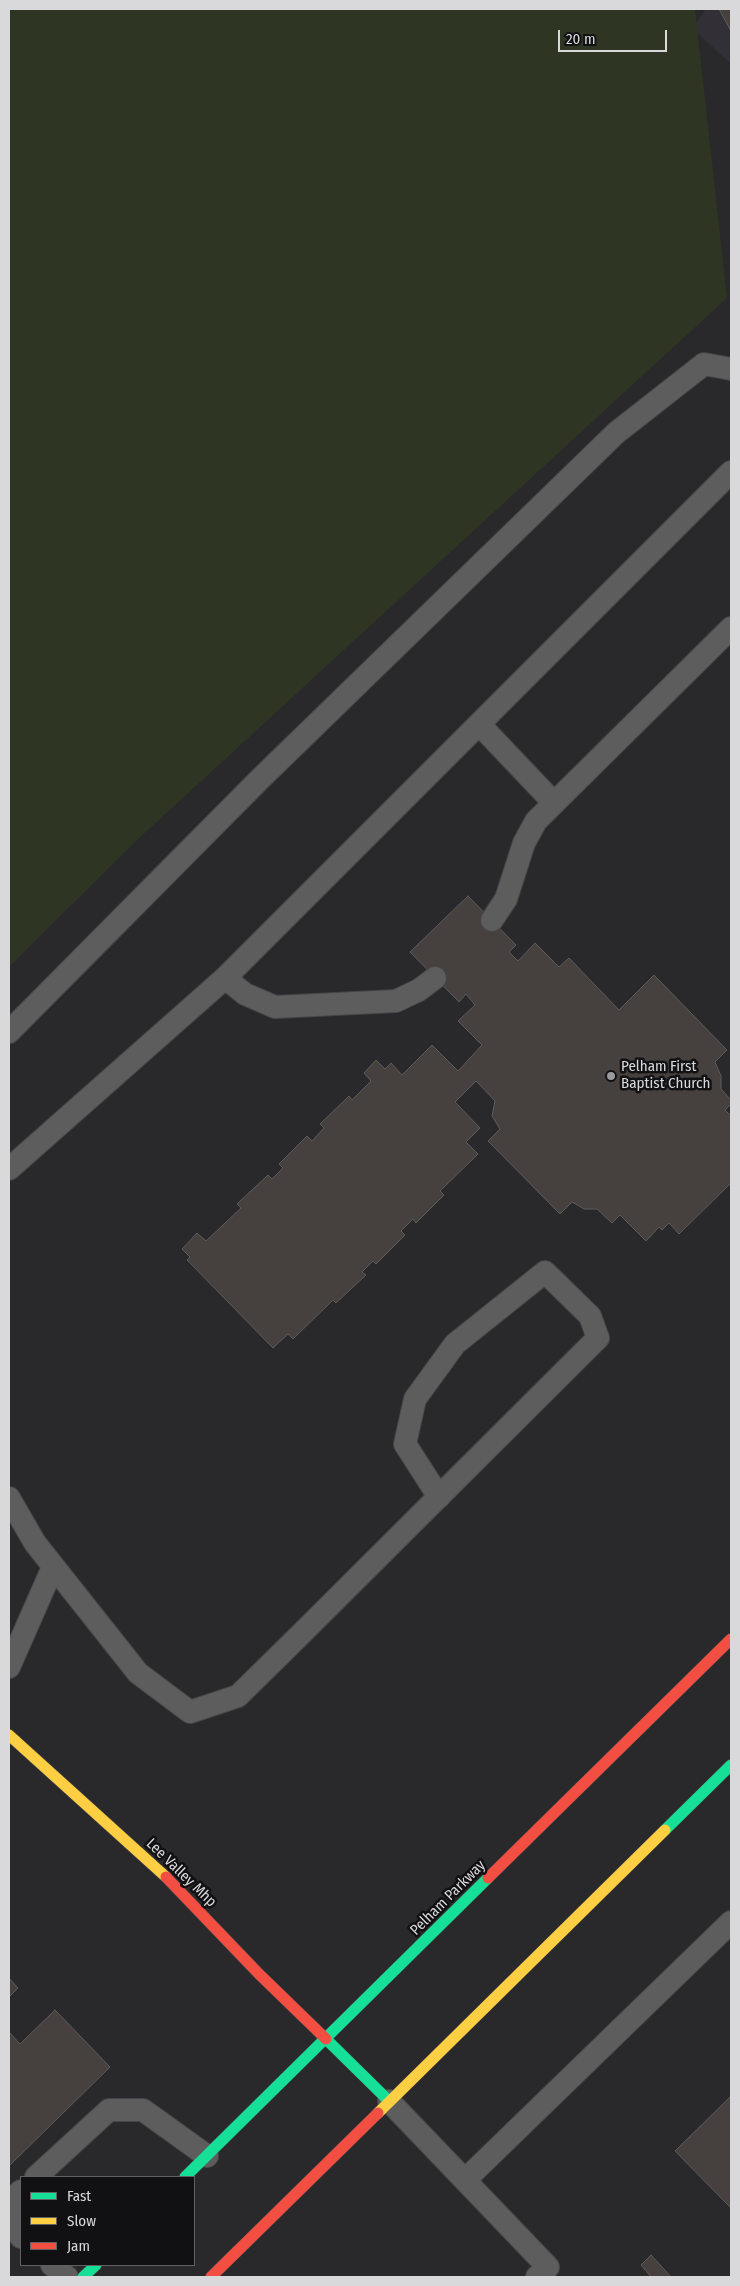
<!DOCTYPE html>
<html>
<head>
<meta charset="utf-8">
<style>
  body { margin:0 }
  #map { position:relative; width:740px; height:2286px; overflow:hidden; background:#29282a; font-family:"Fira Sans Condensed",sans-serif }
  canvas { display:block }
  .frame { position:absolute; inset:0; border:10px solid #d9d8da; pointer-events:none }
  .legend { position:absolute; left:20px; top:2176px; width:175px; height:90px; box-sizing:border-box; background:#111012; border:1px solid #616062; margin:0; padding:6px 9px; list-style:none; font-size:15px; color:#d9d8da }
  .legend li { display:flex; align-items:center; gap:10px; height:25px }
  .legend b { width:25px; border:1px solid #616062 }
  .scale { position:absolute; left:558px; top:30px; width:109px; height:22px; box-sizing:border-box; border:2px solid #d9d8da; border-top:0; padding-left:6px; font-size:15px; line-height:18px; white-space:nowrap; color:#d9d8da; -webkit-text-stroke:4px #111012; paint-order:stroke }
</style>
</head>
<body>
<div id="map">
<canvas width="740" height="2286"></canvas>
<div class="frame"></div>
<ul class="legend">
<li><b style="height:6px;background:#16e098"></b>Fast</li>
<li><b style="height:6px;background:#ffcf43"></b>Slow</li>
<li><b style="height:6px;background:#f24e42"></b>Jam</li>
</ul>
<div class="scale">20 m</div>
</div>
<script>
const ctx = document.querySelector('canvas').getContext('2d');
ctx.lineJoin = 'round';
function paint(path, color) {
  ctx.fillStyle = color;
  ctx.fill(path, 'evenodd');
}
function shape(rows) {
  const path = new Path2D();
  for (const r of rows) {
    path.moveTo(r[0], r[1]);
    for (let i = 2; i < r.length; i += 2) path.lineTo(r[i], r[i + 1]);
  }
  return path;
}
function trace(path, color, width, dash) {
  ctx.strokeStyle = color;
  ctx.lineWidth = width;
  ctx.lineCap = dash ? 'butt' : 'round';
  ctx.setLineDash(dash || []);
  ctx.stroke(path);
}
function drawText(font, color, halo, rows, align = 'center') {
  ctx.font = font + ' "Fira Sans Condensed",sans-serif';
  ctx.lineWidth = 5;
  ctx.setLineDash([]);
  ctx.textBaseline = 'middle';
  ctx.strokeStyle = halo;
  ctx.fillStyle = color;
  for (const [text, x, y, turn = 0] of rows) {
    ctx.save();
    ctx.translate(x, y);
    ctx.rotate((+turn || 0) * Math.PI / 180);
    ctx.textAlign = isNaN(turn) ? turn : align;
    if (halo) ctx.strokeText(text, 0, 0);
    ctx.fillText(text, 0, 0);
    ctx.restore();
  }
}
paint(shape([
  [706,9,731,9,731,64,692,28]
]), '#322f37');
paint(shape([
  [9,9,695,9,727,298,135,842,9,967]
]), '#2f3523');
const building = shape([
  [719,9,731,9,731,31,719,9],
  [468,896,516,945,509,952,518,961,535,943,559,967,569,958,619,1010,654,975,727,1050,715,1062,721,1076,721,1089,731,1100,731,1104,725,1110,731,1116,731,1183,679,1234,669,1223,662,1230,659,1227,646,1241,620,1215,612,1223,597,1209,584,1209,572,1202,560,1214,488,1141,500,1129,492,1116,495,1101,476,1081,455,1102,480,1128,466,1142,478,1154,440,1191,444,1195,416,1223,413,1219,401,1231,405,1235,376,1264,373,1261,362,1272,366,1275,336,1303,333,1300,293,1339,288,1334,273,1348,187,1260,190,1257,182,1249,197,1233,206,1241,241,1208,237,1204,268,1175,272,1179,283,1168,279,1164,307,1136,312,1141,324,1128,320,1124,349,1096,352,1100,371,1081,364,1073,376,1060,385,1069,391,1063,402,1075,432,1045,458,1071,482,1045,458,1021,475,1005,466,994,459,1002,410,952,468,896],
  [9,1978,18,1988,9,1997,9,1978],
  [55,2010,110,2067,9,2166,9,2032,20,2044,55,2010],
  [731,2096,731,2208,675,2151,731,2096],
  [651,2255,662,2267,671,2277,651,2277,641,2265,651,2255]
]);
paint(building, '#46413f');
trace(building, '#5d5c5c', 1);
const lane = shape([
  [479,724,554,803],
  [492,920,506,899,524,843,536,821,731,628],
  [225,978,245,994,275,1007,396,1001,419,990,435,978],
  [9,1032,259,780,616,433,704,364,731,369],
  [9,1169,225,978,731,472],
  [9,1498,35,1543,138,1673,190,1712,238,1696,300,1635,598,1338,590,1316,545,1272,455,1344,415,1399,405,1444,439,1497],
  [9,1667,53,1567],
  [389,2101,548,2267,537,2277],
  [36,2177,109,2110,143,2110,207,2156],
  [465,2180,731,1922],
  [21,2191,12,2199,10,2223,21,2237],
  [52,2265,67,2277]
]);
const fast = shape([
  [665,1830,731,1765],
  [326,2039,389,2101],
  [185,2177,488,1878],
  [83,2277,96,2265]
]);
const slow = shape([
  [9,1735,166,1877],
  [378,2113,665,1830]
]);
const jam = shape([
  [166,1877,259,1974,326,2039],
  [488,1878,731,1639],
  [211,2277,378,2113]
]);
trace(lane, '#464547', 24);
trace(fast, '#464547', 12);
trace(slow, '#464547', 12);
trace(jam, '#464547', 12);
trace(lane, '#5d5d5e', 22);
trace(fast, '#16e098', 11);
trace(slow, '#ffcf43', 11);
trace(jam, '#f24e42', 11);
for (const [x, y, r, color] of [
  [611,1076,5,"#9b9a9c"]
]) {
  const dot = new Path2D();
  dot.arc(x, y, r, 0, 2 * Math.PI);
  ctx.fillStyle = color;
  ctx.fill(dot);
  trace(dot, '#111012', 2);
}
drawText('15px', '#d9d8da', '#111012', [
  ["Pelham First",621,1067],
  ["Baptist Church",621,1084]
], 'left');
drawText('15px', '#d9d8da', '#111012', [
  ["Lee Valley Mhp",181,1873,44],
  ["Pelham Parkway",448,1898,-45]
]);
</script>
</body>
</html>
